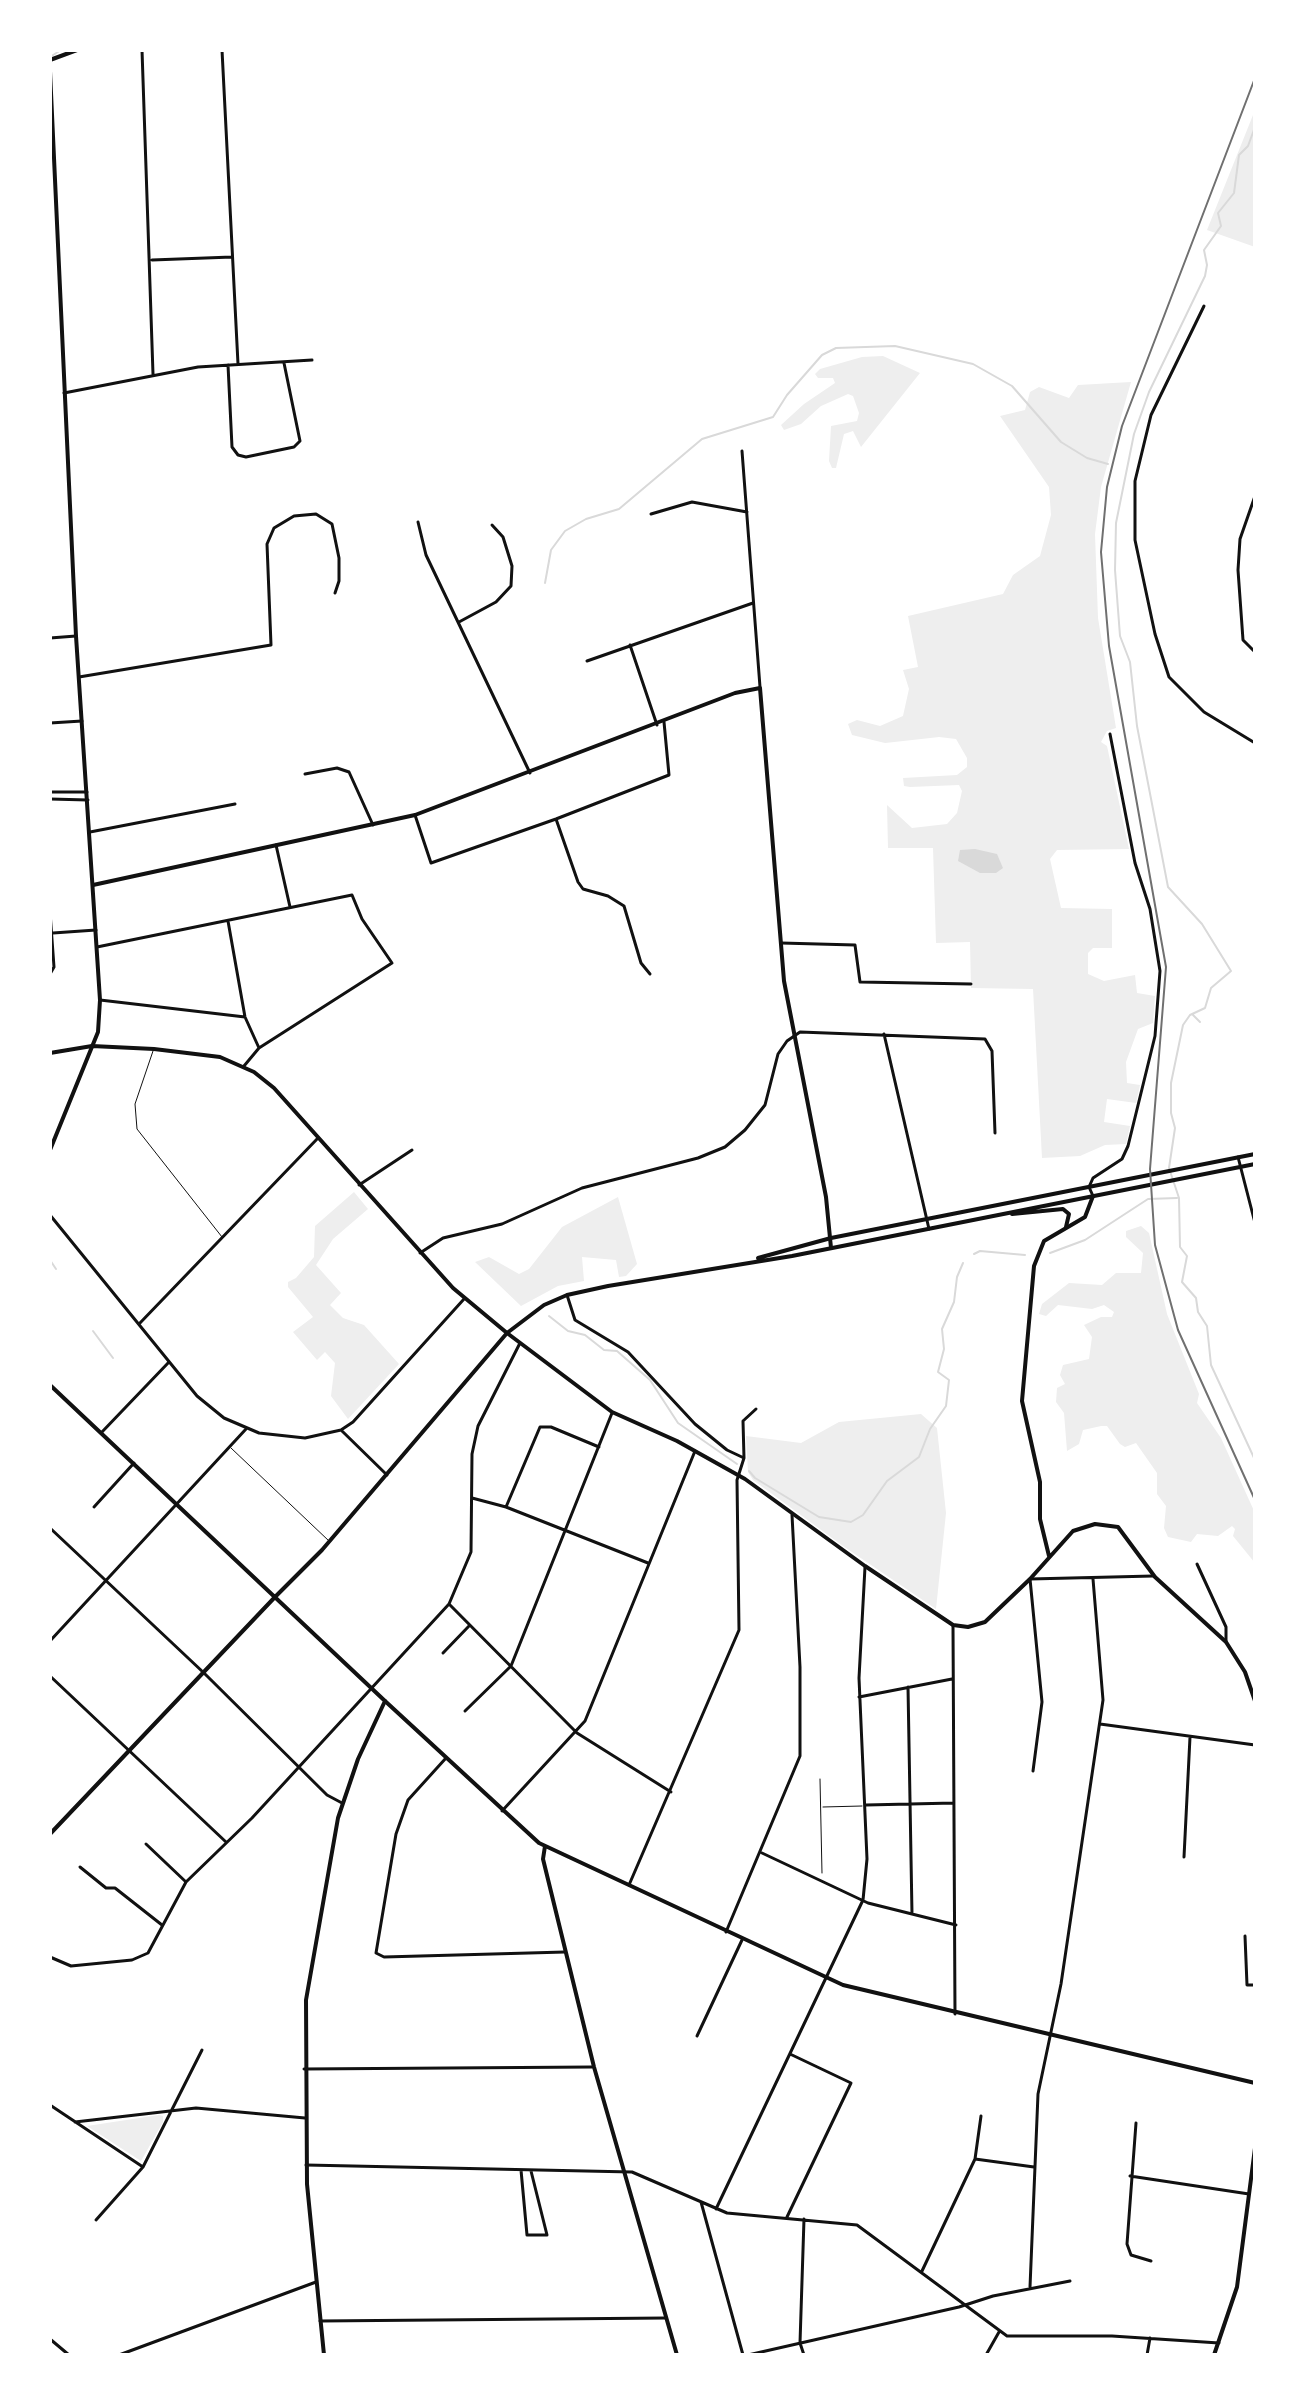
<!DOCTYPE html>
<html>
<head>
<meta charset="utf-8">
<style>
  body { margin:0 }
  #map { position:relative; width:1305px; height:2405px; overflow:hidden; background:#fff; font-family:"Source Serif 4",serif }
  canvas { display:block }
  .frame { position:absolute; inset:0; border:52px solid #fff; pointer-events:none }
</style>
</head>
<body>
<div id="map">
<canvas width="1305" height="2405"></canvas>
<div class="frame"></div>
</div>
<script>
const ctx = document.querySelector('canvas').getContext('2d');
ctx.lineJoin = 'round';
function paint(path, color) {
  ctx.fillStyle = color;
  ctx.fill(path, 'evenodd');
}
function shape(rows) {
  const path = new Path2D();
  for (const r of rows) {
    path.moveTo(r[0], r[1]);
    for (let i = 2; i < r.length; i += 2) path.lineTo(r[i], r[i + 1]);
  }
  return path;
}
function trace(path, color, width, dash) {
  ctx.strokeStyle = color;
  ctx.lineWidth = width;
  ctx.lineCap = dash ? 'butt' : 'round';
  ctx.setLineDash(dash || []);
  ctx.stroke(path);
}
paint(shape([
  [1255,110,1255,247,1207,230],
  [883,356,920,373,861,447,853,431,844,434,836,468,832,468,829,461,831,426,857,421,859,413,853,396,848,394,821,406,801,424,784,430,781,425,804,404,835,383,833,378,818,378,815,374,820,369,862,357],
  [1131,382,1101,487,1095,534,1098,618,1116,728,1107,731,1101,742,1107,746,1129,849,1057,850,1050,859,1061,908,1112,909,1112,948,1093,948,1088,953,1088,974,1104,981,1135,975,1137,993,1155,996,1153,1023,1138,1029,1126,1062,1127,1083,1140,1085,1136,1103,1107,1099,1104,1122,1130,1126,1126,1144,1105,1145,1080,1156,1042,1158,1033,989,971,988,970,942,936,943,933,848,888,848,887,805,912,828,947,824,957,813,962,791,959,785,910,787,904,786,903,778,957,775,967,767,967,758,956,739,939,737,885,743,852,735,848,724,857,720,880,726,903,716,909,689,903,670,918,667,908,616,1003,594,1013,575,1040,556,1051,515,1049,487,1000,416,1025,410,1030,392,1039,387,1069,398,1078,385],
  [354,1192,368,1209,333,1239,316,1265,341,1293,330,1305,343,1318,364,1325,399,1364,348,1419,331,1396,335,1363,325,1352,317,1360,293,1332,313,1317,288,1287,288,1282,296,1278,314,1257,315,1226],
  [618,1197,637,1264,626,1276,619,1277,616,1260,582,1257,584,1281,558,1286,521,1306,475,1262,489,1257,519,1274,529,1269,562,1227],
  [1141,1226,1149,1233,1167,1314,1199,1394,1197,1403,1221,1438,1255,1513,1255,1563,1233,1536,1235,1529,1232,1526,1218,1536,1197,1534,1191,1542,1168,1537,1164,1528,1166,1506,1157,1494,1157,1473,1136,1443,1125,1447,1120,1444,1107,1426,1101,1426,1083,1430,1079,1444,1067,1451,1064,1413,1056,1402,1057,1388,1065,1384,1060,1375,1063,1365,1089,1359,1092,1337,1084,1325,1101,1317,1112,1317,1114,1312,1104,1305,1092,1309,1058,1305,1046,1316,1039,1314,1042,1304,1069,1283,1102,1285,1116,1273,1141,1273,1143,1253,1126,1237,1126,1231],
  [921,1414,937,1428,946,1513,936,1609,843,1546,753,1480,748,1472,746,1436,801,1443,839,1422],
  [159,2115,163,2116,163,2122,141,2161,87,2126]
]), '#eee');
paint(shape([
  [975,849,997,854,1003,868,996,873,980,873,958,861,960,850]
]), '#d9d9d9');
trace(shape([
  [50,57,61,50],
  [1255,127,1248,146,1239,155,1234,193,1218,213,1221,226,1204,250,1207,265,1205,276,1149,392,1134,434,1116,523,1115,570,1120,636,1130,662,1137,726,1168,887,1202,924,1231,971,1211,988,1205,1008,1190,1015,1183,1025,1171,1083,1171,1113,1175,1128,1169,1168,1179,1198,1180,1247,1187,1256,1182,1282,1196,1298,1198,1312,1207,1326,1211,1365,1255,1460],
  [545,583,551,550,565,531,586,519,619,509,702,439,773,417,787,395,822,355,836,348,895,346,973,364,1012,386,1061,442,1087,458,1108,464],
  [1193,1015,1200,1022],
  [1050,1253,1085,1240,1148,1199,1177,1198],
  [974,1254,980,1251,1025,1255],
  [50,1260,56,1269],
  [549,1316,568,1331,585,1335,604,1350,617,1351,650,1380,678,1423,737,1464],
  [93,1331,113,1358],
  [749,1471,755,1478,819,1517,851,1522,863,1515,887,1481,919,1457,930,1429,946,1406,949,1380,938,1372,944,1349,942,1329,954,1302,957,1277,963,1263],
  [50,1542,51,1541]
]), '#d9d9d9', 2);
trace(shape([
  [153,1051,135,1104,137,1129,222,1237],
  [231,1448,329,1541],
  [820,1779,822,1873],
  [823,1807,862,1806]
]), '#111', 1);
trace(shape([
  [142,50,153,374],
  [222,50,238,364],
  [152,260,232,257],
  [1204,306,1151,415,1135,481,1135,540,1155,634,1169,677,1204,712,1255,743],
  [228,365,232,447,238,455,246,457,294,447,300,441,284,363],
  [64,393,198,367,312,360],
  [742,451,760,687],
  [1255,496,1240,539,1238,570,1243,640,1255,652],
  [651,514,692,502,747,512],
  [418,522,426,555,530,773],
  [459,622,496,602,511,586,512,566,503,537,492,525],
  [50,638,76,636],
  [630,645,657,725],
  [587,661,753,603],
  [79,677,271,645,267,544,274,528,294,516,316,514,332,524,339,558,339,581,335,593],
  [50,723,82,721],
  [305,774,337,768,349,772,373,825],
  [50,792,87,792],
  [50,799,88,800],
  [415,815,431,863,556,819,669,775,664,722],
  [556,819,578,882,583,889,608,896,624,906,641,963,650,974],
  [90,832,235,804],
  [276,845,290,907],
  [50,912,54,967,50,974],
  [228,921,245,1017,259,1048],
  [53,933,96,930],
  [781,943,855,945,860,982,971,984],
  [97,947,352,895,362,919,392,963,259,1048,244,1066],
  [100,1000,245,1017],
  [884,1034,929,1229],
  [1238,1157,1255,1223],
  [359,1185,412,1150],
  [1093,1196,1089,1187,1093,1178,1122,1159,1128,1146,1155,1036,1160,971,1150,909,1135,863,1110,734],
  [50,1215,197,1396,224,1418,259,1433,305,1438,341,1430,353,1422,464,1299],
  [420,1253,443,1238,502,1224,582,1188,698,1158,725,1147,745,1130,765,1105,778,1054,787,1041,800,1032,985,1039,992,1051,995,1133],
  [567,1295,575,1320,628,1352,695,1424,727,1450,744,1458],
  [139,1324,318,1138],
  [341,1430,387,1475],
  [101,1433,169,1362],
  [472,1498,506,1507,648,1563],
  [94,1507,134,1463],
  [506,1507,540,1427,551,1427,599,1447],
  [50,1528,204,1673,327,1795,342,1803],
  [1197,1564,1226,1627,1226,1642],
  [449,1604,577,1733,671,1792],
  [953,1626,955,2014],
  [50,1641,246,1429],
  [443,1653,469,1626],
  [50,1676,226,1842],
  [908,1687,912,1914],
  [859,1697,952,1679],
  [465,1711,511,1666,612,1413],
  [1100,1724,1255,1745],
  [446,1758,408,1800,396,1834,376,1953,384,1957,565,1952],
  [1033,1771,1042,1702,1030,1579,1153,1576],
  [866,1805,954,1803],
  [502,1811,585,1721,695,1451],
  [146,1844,186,1882],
  [762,1853,868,1903,956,1925],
  [1184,1857,1190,1737],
  [80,1867,106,1888,115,1888,162,1925],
  [629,1885,739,1630,737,1480,744,1458,743,1421,756,1409],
  [726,1932,800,1756,800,1667,792,1515],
  [1245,1936,1247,1985,1255,1985],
  [50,1957,71,1966,132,1960,148,1953,186,1882,252,1818,449,1604,471,1552,472,1454,478,1426,520,1343],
  [697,2036,742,1940],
  [304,2069,592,2067],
  [50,2105,143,2167],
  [75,2122,196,2108,305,2118],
  [1136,2123,1127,2244,1131,2255,1151,2261],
  [975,2159,1034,2167],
  [306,2165,632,2172,727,2213,857,2225,1007,2336,1112,2336,1219,2343],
  [521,2170,527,2235,547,2235,531,2171],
  [1130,2176,1249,2194],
  [701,2202,743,2355],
  [716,2209,863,1900,867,1859,859,1678,865,1567],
  [787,2217,851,2083,790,2054],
  [804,2219,800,2343,804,2355],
  [96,2220,143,2167,202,2050],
  [922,2271,975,2159,981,2116],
  [1030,2287,1038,2094,1061,1984,1103,1700,1093,1579],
  [320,2321,666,2318],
  [50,2339,69,2355],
  [119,2355,316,2282],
  [748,2355,959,2307,993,2296,1070,2281],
  [986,2355,999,2332],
  [1147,2355,1150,2338]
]), '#111', 3);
trace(shape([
  [50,60,77,50],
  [93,885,415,815,735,693,760,688,784,981,826,1197,831,1248],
  [507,1333,612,1412,677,1441,745,1479,865,1566,953,1625,968,1627,985,1622,1030,1579,1073,1531,1095,1524,1118,1527,1155,1577,1226,1642,1245,1672,1255,1701],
  [1049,1556,1040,1519,1040,1482,1022,1401,1034,1266,1044,1241,1085,1217,1093,1196],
  [385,1701,539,1843,843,1985,1255,2083],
  [545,1846,543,1859,594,2067,677,2355]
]), '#111', 4);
trace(shape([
  [50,1053,92,1046,154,1049,220,1057,254,1072,274,1088,453,1288,507,1333],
  [50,1834,275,1597],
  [1214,2355,1237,2287,1255,2148]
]), '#111', 4);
trace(shape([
  [50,71,76,636,100,1000,98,1032,50,1150],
  [1012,1214,1063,1209,1069,1214,1066,1227],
  [758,1258,831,1238,1255,1154],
  [50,1385,385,1701,358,1759,338,1818,306,2000,307,2184,324,2355],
  [275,1597,322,1550,507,1333,544,1305,567,1295,608,1286,792,1256,1255,1164]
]), '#111', 4);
trace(shape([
  [1255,78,1122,426,1107,487,1101,552,1109,646,1166,967,1150,1169,1155,1245,1178,1330,1255,1500]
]), '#707070', 2);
</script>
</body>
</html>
